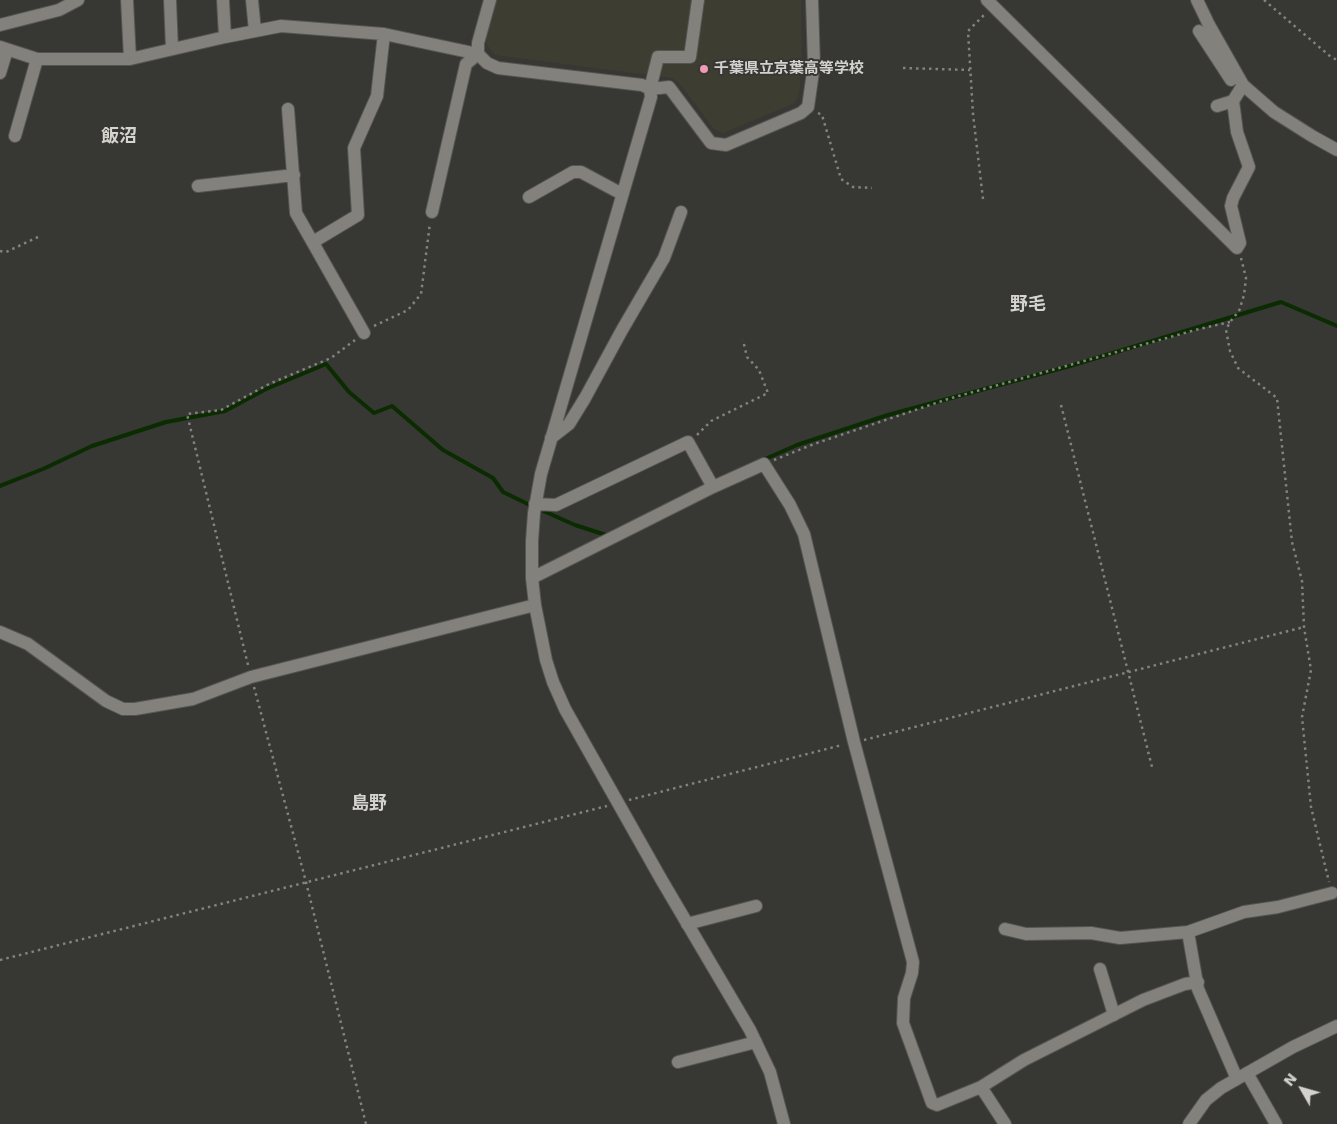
<!DOCTYPE html>
<html>
<head>
<meta charset="utf-8">
<style>
  body { margin:0 }
  #map { position:relative; width:1337px; height:1124px; overflow:hidden; background:#373733; font-family:"DejaVu Sans",sans-serif }
  canvas { display:block }
  .north { position:absolute; left:1277px; top:1064px; width:50px; height:50px; -webkit-text-stroke:4px #373733; paint-order:stroke; rotate:308deg; font-size:14px; font-weight:700; line-height:20px; text-align:center; color:#d3d2d0 }
  .north::after { content:''; display:block; margin:auto; width:18px; height:22px; background:#d3d2d0; clip-path:polygon(50% 0,100% 100%,50% 72%,0 100%) }
</style>
</head>
<body>
<div id="map">
<canvas width="1337" height="1124"></canvas>
<div class="north">N</div>
</div>
<script>
const ctx = document.querySelector('canvas').getContext('2d');
ctx.lineJoin = 'round';
function paint(path, color) {
  ctx.fillStyle = color;
  ctx.fill(path, 'evenodd');
}
function shape(rows) {
  const path = new Path2D();
  for (const r of rows) {
    path.moveTo(r[0], r[1]);
    for (let i = 2; i < r.length; i += 2) path.lineTo(r[i], r[i + 1]);
  }
  return path;
}
function trace(path, color, width, dash) {
  ctx.strokeStyle = color;
  ctx.lineWidth = width;
  ctx.lineCap = dash ? 'butt' : 'round';
  ctx.setLineDash(dash || []);
  ctx.stroke(path);
}
function drawText(font, color, halo, rows, align = 'center') {
  ctx.font = font + ' "DejaVu Sans","Noto Sans JP",sans-serif';
  ctx.lineWidth = 4;
  ctx.setLineDash([]);
  ctx.textBaseline = 'middle';
  ctx.strokeStyle = halo;
  ctx.fillStyle = color;
  for (const [text, x, y, turn = 0] of rows) {
    ctx.save();
    ctx.translate(x, y);
    ctx.rotate((+turn || 0) * Math.PI / 180);
    ctx.textAlign = isNaN(turn) ? turn : align;
    if (halo) ctx.strokeText(text, 0, 0);
    ctx.fillText(text, 0, 0);
    ctx.restore();
  }
}
paint(shape([
  [496,0,801,0,802,64,799,93,795,103,723,133,714,129,680,84,672,78,495,55,487,45,487,30]
]), '#3e3d32');
trace(shape([
  [763,460,797,445,888,415,1070,366,1281,302,1337,326],
  [0,486,43,469,92,446,166,422,225,411,266,389,326,364,349,392,374,413,392,406,443,450,493,478,503,492,532,506],
  [539,509,575,525,609,536]
]), '#0a2c00', 4);
const minor = shape([
  [127,0,130,59],
  [170,0,172,49],
  [223,0,225,37],
  [252,0,255,31],
  [698,0,690,57,658,57,650,89,651,97,541,474,534,513,532,541,532,578,535,605,546,660,553,682,565,709,661,879,750,1030,770,1072,784,1124],
  [987,0,1237,248,1240,243,1231,206,1233,198,1249,167,1237,132,1233,101,1243,85],
  [1197,0,1209,25,1243,85,1274,112,1312,136,1337,150],
  [0,25,59,10,78,0],
  [1199,31,1231,80],
  [0,47,37,59,130,59,225,37,281,26,384,34,478,54,487,63,498,68,642,85,650,89,669,87,711,143,726,145,801,113,808,107,814,65,812,0],
  [0,73,7,50],
  [1217,106,1233,101],
  [288,109,296,213,364,333],
  [15,136,37,59],
  [198,186,294,175],
  [529,197,573,172,581,172,622,194],
  [432,212,466,64,478,54,478,43,490,0],
  [313,242,358,215,354,148,377,96,384,34],
  [551,438,569,424,585,398,622,330,664,258,681,212],
  [535,504,556,505,688,442,713,487],
  [532,578,713,487,764,464,790,505,804,534,854,742,913,962,912,973,904,998,903,1023,932,1103,937,1105,981,1087,1024,1060,1143,1000,1185,984,1198,982],
  [0,632,28,644,106,701,123,709,135,709,193,699,251,677,535,605],
  [687,924,756,906],
  [1005,929,1026,934,1091,933,1120,938,1188,932,1244,912,1278,907,1332,893],
  [1188,932,1198,989,1237,1079],
  [1100,969,1114,1015],
  [678,1062,756,1042],
  [1247,1073,1276,1124],
  [981,1087,1005,1124],
  [1189,1124,1206,1100,1221,1088,1293,1047,1337,1026]
]);
trace(minor, '#555451', 14);
trace(shape([
  [1264,0,1331,57,1337,60],
  [903,68,970,70],
  [818,113,822,115,841,179,853,187,872,188],
  [983,199,973,114,968,31,985,14],
  [0,251,6,252,38,237],
  [1241,258,1246,278,1244,295,1239,311,1230,322,1226,330,1230,351,1238,368,1277,398,1292,542,1302,581,1304,627,1311,670,1302,717,1311,807,1329,882],
  [374,326,408,310,421,294,430,223],
  [1061,405,1152,767],
  [697,435,711,421,768,393,759,370,747,357,743,340],
  [774,460,814,444,948,399,1199,329,1230,322],
  [248,665,187,414,221,410,269,384,331,358,355,340],
  [254,687,306,882,366,1124],
  [864,740,1304,627],
  [629,800,842,745],
  [0,960,607,806]
]), '#82827f', 2.5, [2.5, 4]);
trace(minor, '#82817c', 12);
for (const [x, y, r, color] of [
  [704,69,5,"#f19ab3"]
]) {
  const dot = new Path2D();
  dot.arc(x, y, r, 0, 2 * Math.PI);
  ctx.fillStyle = color;
  ctx.fill(dot);
  trace(dot, '#373733', 2);
}
drawText('bold 15px', '#d3d2d0', '#373733', [
  ["千葉県立京葉高等学校",714,69]
], 'left');
drawText('bold 18px', '#d5d4ce', '#373733', [
  ["飯沼",119,137],
  ["野毛",1028,305],
  ["島野",369,804]
]);
</script>
</body>
</html>
